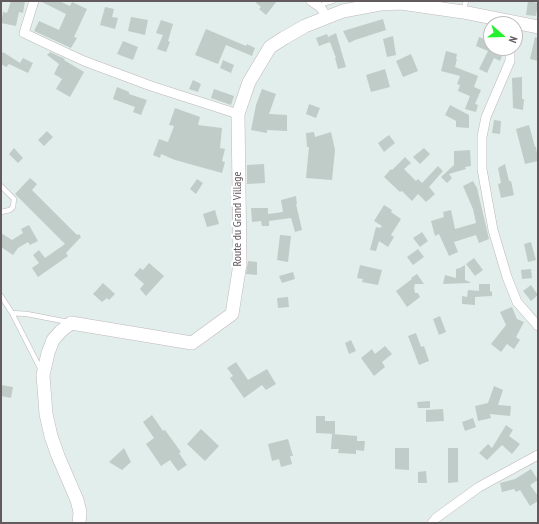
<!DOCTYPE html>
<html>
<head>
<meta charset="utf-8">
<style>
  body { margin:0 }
  #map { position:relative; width:539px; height:524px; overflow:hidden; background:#e1eeeb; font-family:"PT Sans Narrow",sans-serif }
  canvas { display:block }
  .frame { position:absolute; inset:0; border:2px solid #635a5e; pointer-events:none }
  .north { position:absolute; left:483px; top:16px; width:40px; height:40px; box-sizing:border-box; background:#fff; border:1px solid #c1bdbf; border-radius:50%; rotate:110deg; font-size:11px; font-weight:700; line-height:16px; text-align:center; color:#635a5e }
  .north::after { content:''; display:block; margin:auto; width:14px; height:18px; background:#24f12d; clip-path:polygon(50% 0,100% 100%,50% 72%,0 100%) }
</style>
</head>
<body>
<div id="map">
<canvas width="539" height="524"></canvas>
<div class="frame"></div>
<div class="north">N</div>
</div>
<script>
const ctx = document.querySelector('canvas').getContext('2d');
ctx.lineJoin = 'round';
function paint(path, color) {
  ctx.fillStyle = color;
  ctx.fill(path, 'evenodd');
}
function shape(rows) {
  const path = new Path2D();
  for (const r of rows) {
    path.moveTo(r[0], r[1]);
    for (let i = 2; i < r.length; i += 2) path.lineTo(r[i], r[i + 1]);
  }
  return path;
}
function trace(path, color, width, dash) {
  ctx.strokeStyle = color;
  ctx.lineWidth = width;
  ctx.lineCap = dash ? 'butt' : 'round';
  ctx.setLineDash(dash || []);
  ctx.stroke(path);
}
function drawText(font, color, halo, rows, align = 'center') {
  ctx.font = font + ' "PT Sans Narrow",sans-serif';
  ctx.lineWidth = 4;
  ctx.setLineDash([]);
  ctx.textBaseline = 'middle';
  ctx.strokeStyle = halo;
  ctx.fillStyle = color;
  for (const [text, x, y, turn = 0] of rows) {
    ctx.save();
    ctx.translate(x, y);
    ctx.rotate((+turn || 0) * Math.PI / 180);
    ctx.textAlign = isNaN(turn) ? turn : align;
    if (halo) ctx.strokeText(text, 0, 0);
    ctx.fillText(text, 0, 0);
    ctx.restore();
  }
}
paint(shape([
  [11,1,25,1,23,13,19,12,16,26,1,23,3,12,7,13],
  [40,1,59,1,70,6,72,2,87,9,74,37,77,38,71,48,34,31,39,21,59,30,66,14],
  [254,1,277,1,266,15,259,9,261,7],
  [528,1,538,3,536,16,526,15],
  [105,7,114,9,112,17,118,18,115,29,100,25],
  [131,17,148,20,145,35,128,31],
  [383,19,386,30,355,40,349,43,343,31],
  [161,20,173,24,168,41,170,42,166,52,157,49,163,35,156,33],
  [491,26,491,48,503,53,500,61,494,58,487,73,479,69,488,51,476,46,479,37,485,39],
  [206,29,246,46,247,44,255,48,252,56,226,45,218,64,195,55],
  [336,33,346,67,338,69,335,58,336,58,328,37],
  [327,34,330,42,319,46,316,38],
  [393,36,396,55,387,57,383,39],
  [535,37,538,38,538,61,530,59],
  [123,41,138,47,133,60,117,54],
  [446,51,457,54,456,59,457,59,455,67,478,76,474,87,481,90,475,104,478,105,476,112,465,109,470,96,458,91,460,85,457,84,460,76,441,71],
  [3,52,20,63,23,58,33,63,28,73,9,64,6,67,1,64,1,55],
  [50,52,65,59,64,60,84,72,70,97,56,89,62,79,54,74,59,64,47,55],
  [411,54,418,71,403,77,396,61],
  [223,60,234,65,231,73,220,68],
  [385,69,390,87,371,92,366,75],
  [522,77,522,99,524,99,523,110,513,108,512,78],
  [193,80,201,84,198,92,189,89],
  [117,87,129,92,129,94,147,100,141,115,133,112,135,107,113,99],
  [214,89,234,96,231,105,211,98],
  [262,89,276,94,269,114,287,115,287,131,267,130,267,133,251,130,256,105],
  [309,104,320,108,316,118,306,114],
  [450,105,469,115,469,128,456,127,456,121,445,115],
  [175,108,200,117,198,125,222,128,220,148,225,149,222,161,225,162,222,173,175,160,161,154,160,158,153,155,159,139,168,142,174,126,169,125],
  [494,120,501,121,500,134,492,133],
  [529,125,535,147,536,147,538,161,525,164,516,129],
  [47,131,53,137,44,146,38,140],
  [314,132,315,137,331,132,335,150,332,180,306,178,309,147,307,147,306,133],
  [389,135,395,143,384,152,378,143],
  [14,148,23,158,18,163,9,154],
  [424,148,430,154,420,164,413,157],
  [470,150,471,166,465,167,466,169,449,174,452,178,447,183,441,177,454,165,454,151],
  [405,157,411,163,404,169,416,181,418,179,422,183,438,166,443,171,429,187,435,194,426,202,418,194,412,201,402,191,400,192,384,177,391,169,392,170],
  [264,164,265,183,247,184,247,165],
  [505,164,509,181,511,181,514,195,501,198,498,184,501,183,498,168],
  [30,178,37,184,32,190,77,235,79,234,81,237,66,253,68,256,38,277,32,268,39,263,33,255,39,250,45,258,65,244,15,194],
  [197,179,203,183,196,194,190,189],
  [473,181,477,188,489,239,479,243,476,235,454,242,458,252,449,256,439,234,435,236,431,221,444,217,443,212,451,210,455,229,476,223,473,209,463,186],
  [296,196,297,204,296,204,302,230,295,232,291,218,269,221,269,226,262,226,261,221,252,222,251,208,268,208,268,214,283,212,281,200],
  [384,205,392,210,391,212,401,219,391,235,394,237,388,247,379,241,376,251,370,250,376,227,380,228,382,226,374,221],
  [215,210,219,224,207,227,203,214],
  [29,225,38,241,30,245,28,242,18,248,13,255,1,247,1,233,12,240,23,233,21,229],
  [422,232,428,241,420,247,413,238],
  [280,235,291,236,288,262,277,260],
  [531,242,536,260,528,262,524,244],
  [418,249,424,257,413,265,407,257],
  [474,258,483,270,475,276,466,264],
  [248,261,257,262,257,275,246,274],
  [149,263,164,276,146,296,140,289,144,284,134,275,140,268,143,270],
  [360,265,382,270,378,285,362,282,363,279,357,278],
  [465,265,465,280,470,282,470,283,443,284,445,275,456,278,456,269,460,268],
  [531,269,532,278,522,279,521,270],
  [293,272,295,279,282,283,279,276],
  [417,274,424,284,415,284,414,288,415,293,418,293,420,297,407,307,396,291,412,279,411,278],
  [103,283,115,294,109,300,107,298,102,302,93,294],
  [479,284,490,284,490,291,492,292,492,296,475,297,475,305,462,304,462,296,467,297,468,290,479,291],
  [531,285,538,295,531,301,523,291],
  [288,297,289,307,278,308,277,298],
  [512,307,517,319,524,322,516,337,520,340,514,349,507,344,501,352,491,344,506,325,500,312],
  [440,316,446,332,439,335,433,319],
  [416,333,421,347,424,346,429,361,419,365,408,336],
  [351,340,356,351,349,354,345,343],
  [385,346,392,354,382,362,385,367,374,376,361,358,372,349,375,354],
  [236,362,248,380,267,369,276,384,266,390,262,385,244,398,230,378,233,376,227,368],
  [1,385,13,387,11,398,1,396],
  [494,386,503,390,498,405,511,406,510,416,490,414,491,418,478,421,475,406,488,403],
  [430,401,430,408,418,408,417,402],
  [443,409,444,421,426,422,426,410],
  [152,415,163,431,165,430,181,452,179,453,187,465,178,471,170,460,161,466,146,444,154,438,143,422],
  [316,416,325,416,325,421,335,421,335,434,316,433],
  [473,418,476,427,465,431,462,422],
  [506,425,513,430,509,436,520,444,512,454,502,445,487,460,479,453,488,444,492,448],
  [201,429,219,446,205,461,187,444],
  [332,434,357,436,357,441,365,441,364,451,356,450,356,454,338,453,339,449,331,449],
  [288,439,293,456,290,456,292,464,281,467,279,459,272,461,268,444],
  [124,448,131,462,122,470,109,462],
  [395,448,409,448,409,470,395,469],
  [448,448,458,448,458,482,448,483],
  [531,469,538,480,530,485,538,496,538,501,530,506,520,490,516,492,514,489,502,492,500,483,515,479],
  [426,471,427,483,418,483,418,472]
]), '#c0ccc7');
const lane = shape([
  [320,7,325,3,333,1],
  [463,11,466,1],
  [1,186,14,199,13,207,10,210,1,212],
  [1,296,12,313,27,314,68,322],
  [12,313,41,370]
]);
const street = shape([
  [34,1,24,33,45,43,84,61,151,86,238,114],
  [311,1,320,7,328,18],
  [510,48,510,61,486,117,482,137,482,169,493,230,507,277,517,302,538,326],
  [432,523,436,518,479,487,538,455]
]);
const secondary = shape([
  [79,523,80,512,77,500,58,456,51,436,46,414,43,375,48,353,53,340,61,331,71,323,192,343,232,314,240,264,238,114,249,82,270,47,284,38,305,26,343,11,380,4,401,3,463,12,538,27]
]);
trace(lane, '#bfb7ba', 5.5);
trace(street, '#bfb7ba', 10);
trace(secondary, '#c1b7bb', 14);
trace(lane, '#fff', 4.5);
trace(street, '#fff', 9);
trace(secondary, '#fff', 13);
drawText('12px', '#635a5e', '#fff', [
  ["Route du Grand Village",238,219,-90]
]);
</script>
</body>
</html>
